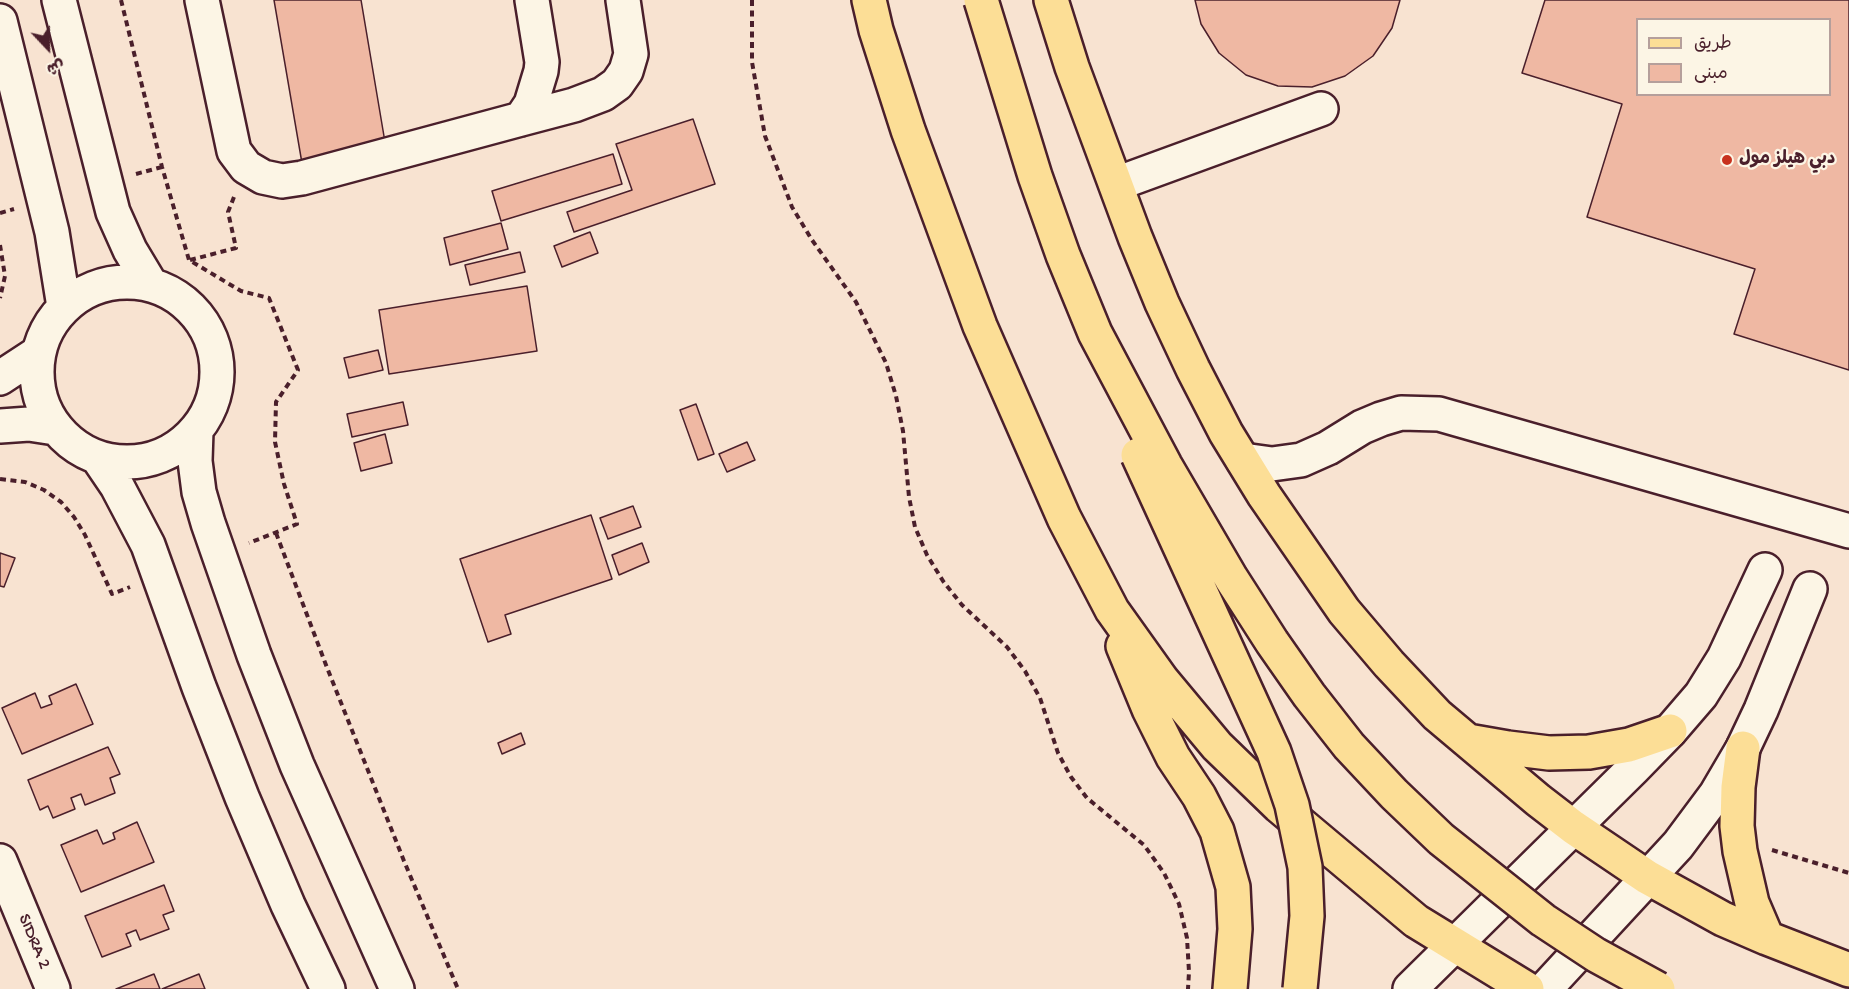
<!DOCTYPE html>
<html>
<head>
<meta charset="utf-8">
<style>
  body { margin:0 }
  #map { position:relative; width:1849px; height:989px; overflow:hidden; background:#f8e3d1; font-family:"Gochi Hand","Playpen Sans Arabic",sans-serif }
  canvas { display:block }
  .legend { position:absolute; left:1636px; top:18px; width:195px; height:78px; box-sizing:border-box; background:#fcf5e5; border:2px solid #b59f9b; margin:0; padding:8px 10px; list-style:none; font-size:18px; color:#4a1f2b }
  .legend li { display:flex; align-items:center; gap:12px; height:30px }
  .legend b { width:30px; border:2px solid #b59f9b }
  .north { position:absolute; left:18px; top:18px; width:60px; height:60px; -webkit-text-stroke:4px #fcf5e5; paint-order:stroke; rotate:158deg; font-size:16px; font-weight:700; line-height:24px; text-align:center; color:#4a1f2b }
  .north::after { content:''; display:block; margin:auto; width:21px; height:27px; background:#4a1f2b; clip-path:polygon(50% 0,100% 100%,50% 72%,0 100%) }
</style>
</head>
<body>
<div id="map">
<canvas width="1849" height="989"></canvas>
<ul class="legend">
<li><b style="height:8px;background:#fcde96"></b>طريق</li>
<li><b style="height:16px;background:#efb8a3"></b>مبنى</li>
</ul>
<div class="north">ش</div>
</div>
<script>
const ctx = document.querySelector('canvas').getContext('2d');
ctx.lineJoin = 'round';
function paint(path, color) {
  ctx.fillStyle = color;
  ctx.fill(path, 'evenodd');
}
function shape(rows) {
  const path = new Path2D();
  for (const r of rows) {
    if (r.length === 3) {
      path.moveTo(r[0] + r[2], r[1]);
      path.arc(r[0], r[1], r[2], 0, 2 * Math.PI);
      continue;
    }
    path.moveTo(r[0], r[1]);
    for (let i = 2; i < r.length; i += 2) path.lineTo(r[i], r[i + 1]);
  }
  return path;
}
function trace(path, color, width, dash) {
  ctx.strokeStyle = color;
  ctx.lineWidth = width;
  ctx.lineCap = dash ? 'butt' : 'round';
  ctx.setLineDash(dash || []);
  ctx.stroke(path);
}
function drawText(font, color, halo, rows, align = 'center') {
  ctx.font = font + ' "Gochi Hand","Playpen Sans Arabic",sans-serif';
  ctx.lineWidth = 4.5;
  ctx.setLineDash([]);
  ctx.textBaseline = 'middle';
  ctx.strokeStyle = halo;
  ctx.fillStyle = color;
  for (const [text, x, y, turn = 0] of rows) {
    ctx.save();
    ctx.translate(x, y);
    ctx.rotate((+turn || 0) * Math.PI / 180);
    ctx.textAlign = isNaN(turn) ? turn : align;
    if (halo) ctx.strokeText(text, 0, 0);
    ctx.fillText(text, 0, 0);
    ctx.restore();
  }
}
const building = shape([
  [274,0,361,0,387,154,303,169,274,0],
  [1195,0,1400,0,1392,28,1373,56,1345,76,1312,87,1278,86,1246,75,1219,53,1201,24,1195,0],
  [1545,0,1849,0,1849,370,1734,334,1755,269,1587,217,1622,104,1522,73,1545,0],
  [1638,20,1830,20,1830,94,1638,94,1638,20],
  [693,119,715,184,574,232,567,212,632,190,616,144,693,119],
  [613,154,622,184,501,221,492,191,613,154],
  [501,223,508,249,450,265,444,238,501,223],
  [590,232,598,253,562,267,554,246,590,232],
  [520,252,525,272,470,285,465,265,520,252],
  [527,286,537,351,389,374,379,310,527,286],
  [378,350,383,370,349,378,344,358,378,350],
  [403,402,408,425,352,437,347,414,403,402],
  [696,404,714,454,698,460,680,410,696,404],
  [385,434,392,463,361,471,354,443,385,434],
  [747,442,755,460,727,472,719,454,747,442],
  [633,506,641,527,608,539,600,518,633,506],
  [591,515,612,579,505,615,511,634,488,642,460,559,591,515],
  [642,543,649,562,619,575,612,555,642,543],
  [0,553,15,558,4,587,0,586,0,553],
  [76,684,93,724,22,754,2,708,35,693,41,708,52,704,49,696,76,684],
  [521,733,525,744,502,754,498,743,521,733],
  [108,747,120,774,110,778,115,793,85,805,81,794,71,798,75,809,53,818,48,806,40,810,28,780,108,747],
  [137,822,154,862,81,892,61,845,97,830,103,844,115,839,113,833,137,822],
  [164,885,174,911,163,915,169,929,140,940,136,930,126,934,131,946,102,957,85,916,164,885],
  [154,974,160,989,116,989,154,974],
  [199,974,205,989,162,989,199,974]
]);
paint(building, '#efb8a3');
trace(building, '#4a1f2b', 1.5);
const minor = shape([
  [59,0,113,212,130,250,151,285],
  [202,0,234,151,246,167,263,177,282,181,302,178,521,119,574,105,603,94,617,84,626,71,631,54,623,0],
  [0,21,52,232,64,307],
  [521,119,531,104,541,71,542,62,532,0],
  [1116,184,1321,109],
  [127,372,90],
  [0,378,38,353],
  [0,426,29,424,55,428],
  [196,431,195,461,199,492,208,523,254,655,297,765,397,989],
  [98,458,117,486,148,545,199,687,242,797,288,905,328,989],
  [1243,460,1272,464,1301,460,1328,448,1362,427,1381,419,1401,413,1439,414,1849,531],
  [0,861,53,989],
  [1410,989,1634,768,1670,731,1701,695,1724,658,1765,570],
  [1545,989,1678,845,1716,794,1743,748,1761,710,1810,589]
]);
const major = shape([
  [869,0,876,30,908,130,980,326,1064,518,1112,610,1162,680,1217,746,1279,806,1416,921,1527,989],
  [1051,0,1072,67,1135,237,1162,303,1193,369,1226,433,1264,495,1344,611,1389,664,1437,715,1538,800,1573,827,1647,877,1723,919,1767,938,1849,970],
  [1123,646,1149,709,1173,757,1199,796,1217,831,1233,887,1235,929,1230,989],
  [1468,741,1508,748,1549,753,1589,752,1629,745,1670,731],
  [1743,748,1738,787,1737,826,1740,851,1752,903,1767,938]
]);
trace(minor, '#4a1f2b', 38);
trace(major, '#4a1f2b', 38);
trace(shape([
  [121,0,162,167,189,260,241,291,269,298,298,370,276,402,275,442,284,484,297,524,249,543],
  [752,0,752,62,765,136,792,207,812,240,856,302,886,363,896,396,903,431,909,497,915,527,927,555,943,581,962,605,1007,647,1025,671,1040,698,1058,753,1071,777,1087,798,1144,845,1164,873,1179,904,1187,938,1189,972,1188,989],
  [136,174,162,167],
  [0,213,14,209],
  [0,245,5,276,0,298],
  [190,260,236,248,228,212,234,197],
  [0,479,25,482,44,490,61,502,74,517,85,535,112,594,130,587],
  [276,533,326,665,404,861,458,989],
  [1772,850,1849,873]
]), '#4a1f2b', 4, [6, 4.5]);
trace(minor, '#fcf5e5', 33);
trace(major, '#fcde96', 33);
const majorBridge = shape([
  [981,0,1035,176,1063,255,1095,333,1165,465,1231,578,1272,642,1309,695,1349,746,1394,794,1441,839,1543,920,1596,955,1658,989],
  [1138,455,1274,752,1292,805,1305,867,1307,916,1300,989]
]);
trace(majorBridge, '#4a1f2b', 38, []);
trace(majorBridge, '#fcde96', 33);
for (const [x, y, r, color] of [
  [1727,160,6,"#c8321e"]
]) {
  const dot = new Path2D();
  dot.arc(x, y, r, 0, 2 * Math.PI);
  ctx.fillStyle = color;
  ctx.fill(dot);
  trace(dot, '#fcf5e5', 2);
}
drawText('bold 18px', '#4a1f2b', '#fcf5e5', [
  ["دبي هيلز مول",1739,160]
], 'left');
drawText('18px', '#4a1f2b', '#fcf5e5', [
  ["SIDRA 2",33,942,67]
]);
</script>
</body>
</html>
